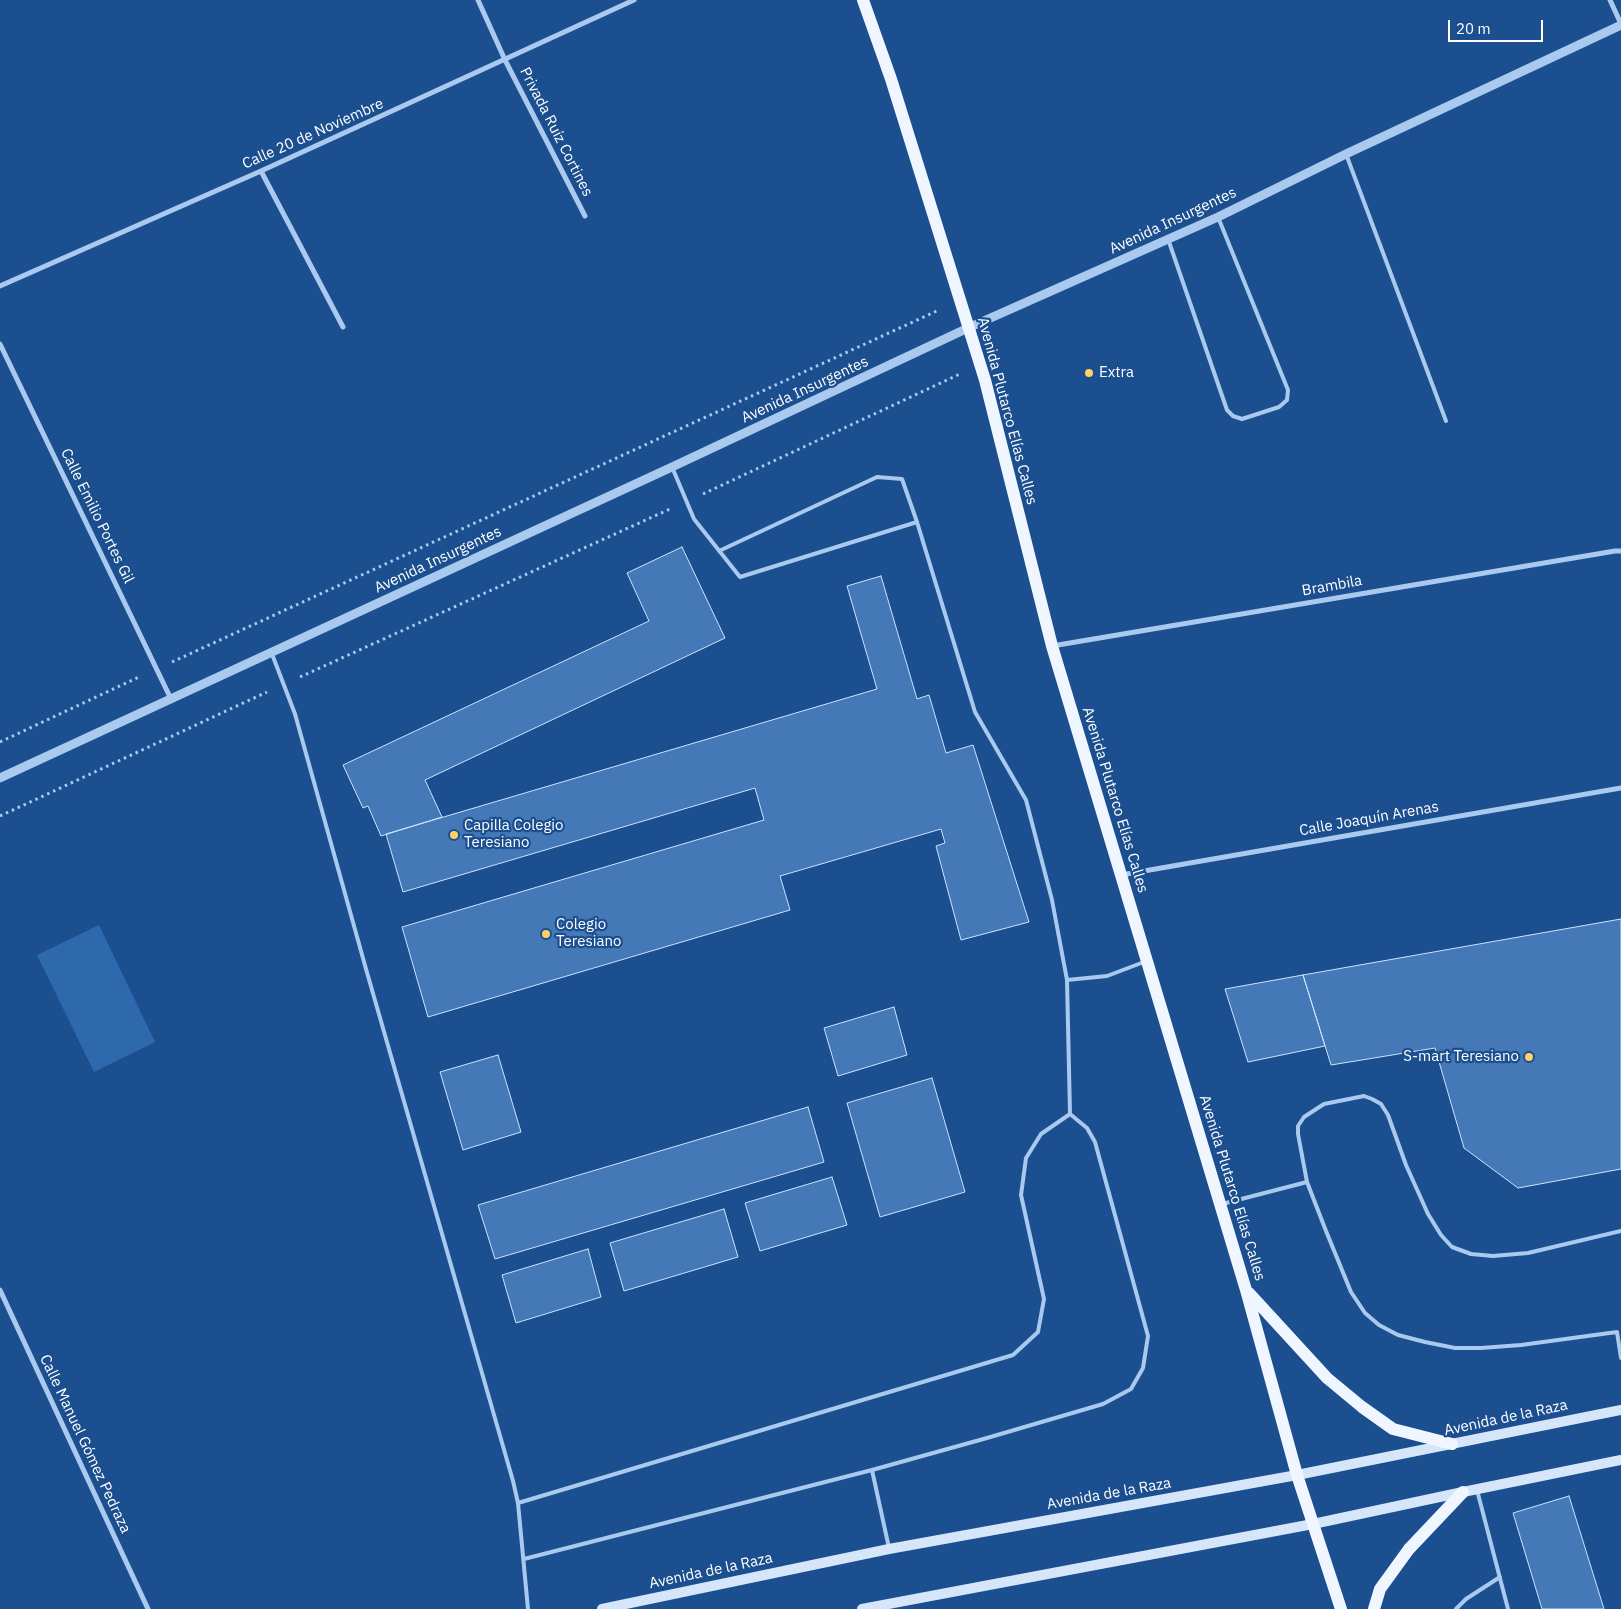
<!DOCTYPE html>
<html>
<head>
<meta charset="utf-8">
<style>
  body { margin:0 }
  #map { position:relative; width:1621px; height:1609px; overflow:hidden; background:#1b4f8f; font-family:"IBM Plex Sans",sans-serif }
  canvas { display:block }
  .scale { position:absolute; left:1448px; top:20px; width:95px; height:22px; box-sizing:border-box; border:2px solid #fff; border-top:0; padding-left:6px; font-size:15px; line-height:18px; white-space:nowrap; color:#fff; -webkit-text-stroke:4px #1b4f8f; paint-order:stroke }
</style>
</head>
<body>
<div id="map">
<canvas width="1621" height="1609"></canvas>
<div class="scale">20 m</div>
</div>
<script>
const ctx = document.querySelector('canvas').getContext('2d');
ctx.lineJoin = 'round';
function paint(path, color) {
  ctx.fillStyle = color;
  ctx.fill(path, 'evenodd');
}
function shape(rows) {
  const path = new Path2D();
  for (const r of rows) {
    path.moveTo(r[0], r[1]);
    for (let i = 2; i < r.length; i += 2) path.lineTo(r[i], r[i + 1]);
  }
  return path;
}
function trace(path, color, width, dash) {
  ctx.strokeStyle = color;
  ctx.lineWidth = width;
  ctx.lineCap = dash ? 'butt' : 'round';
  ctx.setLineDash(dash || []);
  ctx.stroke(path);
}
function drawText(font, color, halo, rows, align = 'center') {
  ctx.font = font + ' "IBM Plex Sans",sans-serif';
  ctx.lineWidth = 4.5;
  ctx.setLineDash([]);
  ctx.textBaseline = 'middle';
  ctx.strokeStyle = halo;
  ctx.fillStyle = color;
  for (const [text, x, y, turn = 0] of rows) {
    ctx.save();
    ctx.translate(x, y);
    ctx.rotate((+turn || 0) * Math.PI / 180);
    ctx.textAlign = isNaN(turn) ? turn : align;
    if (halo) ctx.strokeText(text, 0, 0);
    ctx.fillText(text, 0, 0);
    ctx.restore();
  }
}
paint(shape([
  [99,925,155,1042,94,1072,37,955]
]), '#2e69ad');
const building = shape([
  [682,547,725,638,425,780,442,817,381,836,368,806,363,808,343,765,649,621,627,573,682,547],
  [881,576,917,699,929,695,946,753,973,745,1029,922,961,940,936,846,945,843,941,829,780,876,790,910,428,1017,402,927,764,820,755,788,403,892,386,834,877,689,847,586,881,576],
  [1621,919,1621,1169,1518,1188,1464,1148,1435,1048,1331,1065,1303,975,1621,919],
  [1303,975,1325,1046,1248,1062,1225,989,1303,975],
  [894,1007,907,1055,838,1076,824,1028,894,1007],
  [498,1055,521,1132,463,1150,440,1072,498,1055],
  [932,1078,965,1192,880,1217,847,1103,932,1078],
  [808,1107,824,1162,495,1259,478,1205,808,1107],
  [832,1177,847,1225,760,1251,745,1203,832,1177],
  [724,1209,738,1257,624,1291,610,1243,724,1209],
  [588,1249,601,1297,516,1323,502,1275,588,1249],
  [1569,1496,1604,1609,1542,1609,1513,1513,1569,1496]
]);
paint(building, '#4478b7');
trace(building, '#cfe3fa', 1);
trace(shape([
  [703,494,960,374],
  [172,662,939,310],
  [300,677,670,509],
  [0,742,139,677],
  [0,816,267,692]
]), '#a9c9ee', 3, [2.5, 4]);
trace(shape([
  [1346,154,1446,421],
  [1168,239,1227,410,1233,416,1242,419,1279,407,1287,400,1288,390,1218,217],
  [672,467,694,519,740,577,917,522],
  [719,551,877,477,902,479,917,522,975,712,1026,800,1052,900,1067,980],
  [272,654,295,714,366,969,513,1481,518,1503,528,1609],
  [1307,1182,1326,1231,1351,1292,1365,1313,1379,1325,1398,1335,1425,1342,1455,1348,1481,1348,1521,1345,1617,1332,1621,1358],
  [1222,1204,1307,1182,1298,1134,1298,1126,1304,1117,1324,1104,1364,1096,1372,1099,1381,1104,1388,1115,1406,1165,1428,1214,1441,1235,1452,1247,1471,1254,1493,1256,1528,1253,1621,1231],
  [872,1470,889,1548],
  [1477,1490,1508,1609],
  [518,1503,1013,1355,1038,1332,1044,1299,1021,1195,1026,1158,1041,1134,1070,1114],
  [524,1559,872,1470,987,1438,1103,1404,1131,1389,1143,1368,1148,1336,1095,1142,1087,1128,1070,1114,1067,980,1107,976,1144,962],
  [1456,1609,1466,1599,1500,1577]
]), '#a9c9ee', 4);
trace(shape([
  [478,0,505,60,585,216],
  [1610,0,1621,24],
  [261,171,343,327],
  [0,286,261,171,634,0],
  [0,344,171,699],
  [1052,646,1615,551,1621,551],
  [1121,875,1621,788],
  [0,1290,148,1609]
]), '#a9c9ee', 5);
trace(shape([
  [0,778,672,467,968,328,1218,217,1346,154,1621,25]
]), '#a9c9ee', 9);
trace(shape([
  [602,1609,889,1549,1297,1475,1621,1410],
  [862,1609,1313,1524,1463,1492,1621,1460]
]), '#d6e6fa', 10);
trace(shape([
  [863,0,891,79,985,380,1052,646,1246,1290,1297,1475,1341,1609],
  [1249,1293,1327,1378,1362,1407,1393,1429,1452,1444],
  [1374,1609,1380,1589,1409,1549,1463,1492]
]), '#f0f6ff', 12);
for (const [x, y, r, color] of [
  [1089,373,5,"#ffd166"],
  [454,835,5,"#ffd166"],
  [546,934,5,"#ffd166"],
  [1529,1057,5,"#ffd166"]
]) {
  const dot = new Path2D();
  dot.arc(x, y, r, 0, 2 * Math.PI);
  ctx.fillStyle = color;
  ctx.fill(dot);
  trace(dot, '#1b4f8f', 2);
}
drawText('15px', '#fff', '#1b4f8f', [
  ["Privada Ruíz Cortines",556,132,63],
  ["Calle 20 de Noviembre",313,134,-24],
  ["Avenida Insurgentes",1173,221,-25],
  ["Avenida Insurgentes",805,390,-25],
  ["Avenida Plutarco Elías Calles",1007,411,75],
  ["Calle Emilio Portes Gil",97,516,64],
  ["Avenida Insurgentes",438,560,-25],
  ["Brambila",1332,586,-10],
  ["Avenida Plutarco Elías Calles",1115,800,73],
  ["Calle Joaquín Arenas",1369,819,-10],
  ["Avenida Plutarco Elías Calles",1232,1188,73],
  ["Avenida de la Raza",1506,1418,-12],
  ["Calle Manuel Gómez Pedraza",85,1444,65],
  ["Avenida de la Raza",1109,1494,-10],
  ["Avenida de la Raza",711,1571,-12]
]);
drawText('15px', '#fff', '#1b4f8f', [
  ["Extra",1099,373],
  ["Capilla Colegio",464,826],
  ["Teresiano",464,843],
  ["Colegio",556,925],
  ["Teresiano",556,942],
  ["S-mart Teresiano",1519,1057,"right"]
], 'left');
</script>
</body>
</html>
